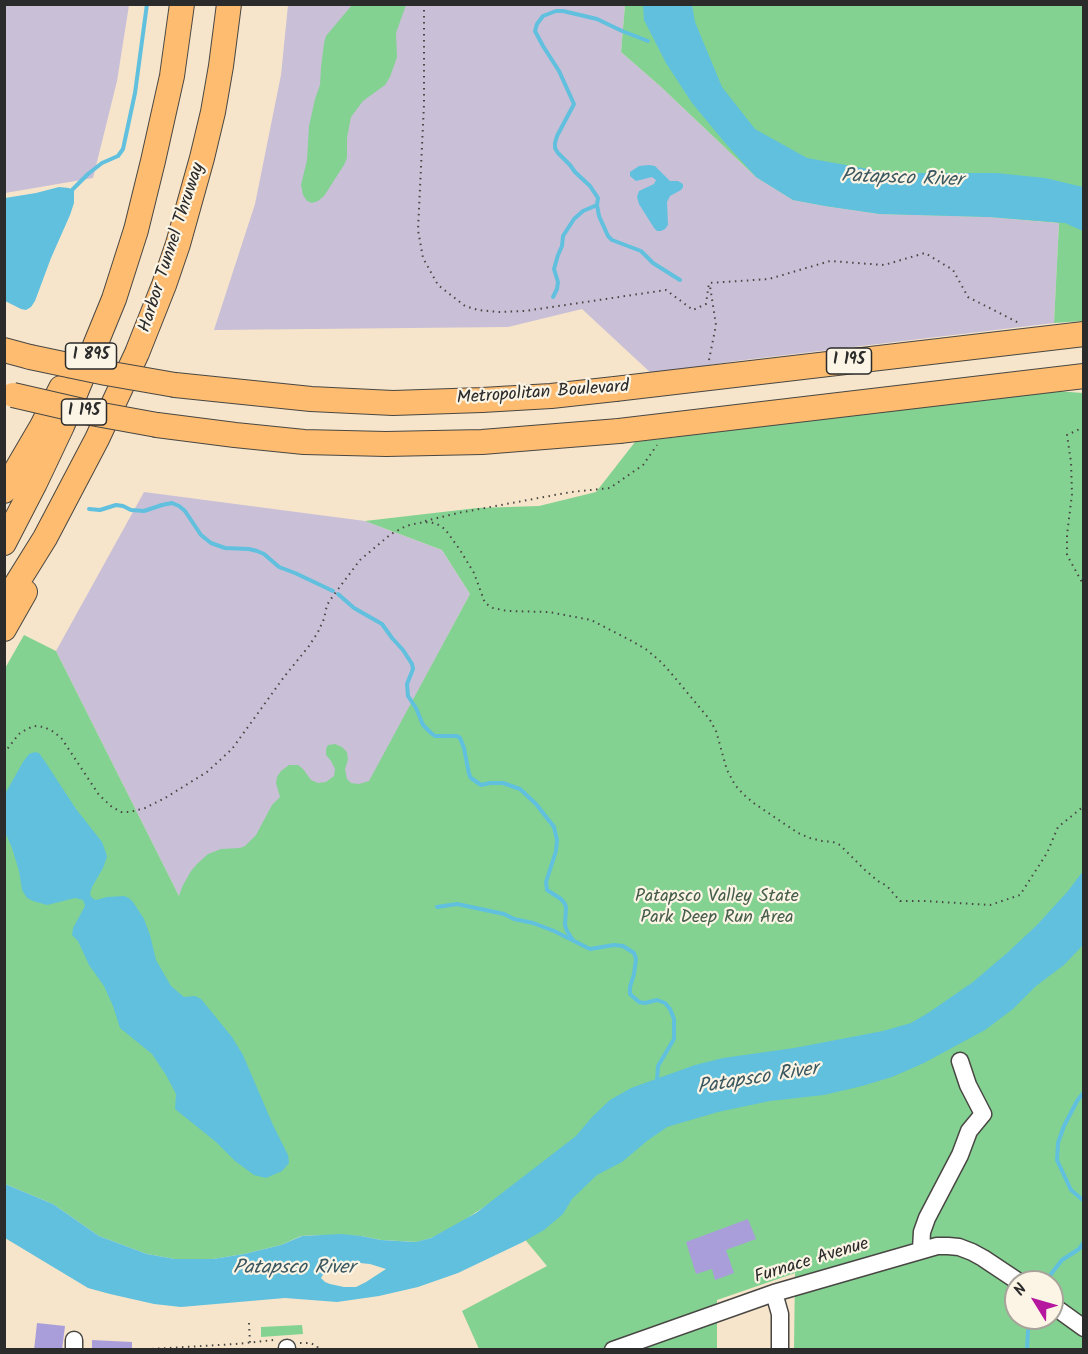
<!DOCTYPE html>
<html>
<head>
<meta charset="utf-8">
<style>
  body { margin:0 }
  #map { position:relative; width:1088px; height:1354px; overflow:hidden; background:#f6e5cb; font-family:Kalam,sans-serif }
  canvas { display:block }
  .frame { position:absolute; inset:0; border:6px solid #2b2b2b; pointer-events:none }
  .north { position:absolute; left:1004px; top:1270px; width:60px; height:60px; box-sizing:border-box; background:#fcf5e5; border:2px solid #a8a49b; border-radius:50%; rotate:307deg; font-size:16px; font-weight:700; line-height:24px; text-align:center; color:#2b2b2b }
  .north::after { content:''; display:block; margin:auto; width:21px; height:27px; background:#b5179e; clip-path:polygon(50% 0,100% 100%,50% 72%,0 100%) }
</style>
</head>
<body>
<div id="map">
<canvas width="1088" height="1354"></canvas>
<div class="frame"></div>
<div class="north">N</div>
</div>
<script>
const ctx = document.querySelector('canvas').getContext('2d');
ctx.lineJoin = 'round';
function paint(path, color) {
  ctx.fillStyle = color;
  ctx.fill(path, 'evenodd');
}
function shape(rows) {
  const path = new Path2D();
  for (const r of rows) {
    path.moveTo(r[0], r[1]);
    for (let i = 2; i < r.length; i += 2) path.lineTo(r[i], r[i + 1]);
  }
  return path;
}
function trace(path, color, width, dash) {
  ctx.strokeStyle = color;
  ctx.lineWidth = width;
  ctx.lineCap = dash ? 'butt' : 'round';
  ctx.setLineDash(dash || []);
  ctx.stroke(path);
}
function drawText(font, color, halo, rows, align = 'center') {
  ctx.font = font + ' Kalam,sans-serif';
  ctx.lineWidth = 4.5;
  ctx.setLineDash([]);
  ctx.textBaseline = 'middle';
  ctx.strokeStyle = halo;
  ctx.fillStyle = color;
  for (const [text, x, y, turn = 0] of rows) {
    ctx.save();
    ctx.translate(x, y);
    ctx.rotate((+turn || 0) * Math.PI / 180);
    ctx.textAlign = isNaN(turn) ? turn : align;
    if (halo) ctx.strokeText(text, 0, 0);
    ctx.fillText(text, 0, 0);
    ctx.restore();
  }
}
paint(shape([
  [5,4,129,5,117,81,93,178,5,193],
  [288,5,625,5,621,52,660,86,756,177,793,200,825,206,880,214,989,217,1059,223,1054,323,736,361,652,374,582,309,508,327,214,330,255,204,281,75],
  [144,492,365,521,442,550,470,594,334,848,190,918,56,651]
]), '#c9bfd7');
paint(shape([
  [352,5,406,5,396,33,397,57,390,77,385,85,363,101,351,117,347,138,347,158,344,165,324,196,318,201,312,203,307,201,303,195,301,185,307,160,309,126,315,99,320,85,321,67,324,43,326,36],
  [625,5,1083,5,1083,321,1054,323,1059,223,989,217,880,214,825,206,793,200,756,177,660,86,621,52],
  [1056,391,1083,393,1083,1349,794,1349,795,1273,717,1300,717,1349,479,1349,462,1311,547,1266,493,1201,457,1225,431,1238,417,1242,381,1240,361,1236,321,1235,301,1236,281,1245,244,1254,213,1259,175,1259,147,1254,99,1236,53,1204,5,1184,4,670,24,635,56,651,179,896,182,887,191,871,197,864,208,854,221,849,240,848,245,846,256,835,272,805,280,797,276,783,277,777,281,771,289,765,298,765,303,769,311,780,318,783,326,782,334,776,335,769,331,761,326,755,326,749,328,745,335,744,342,747,347,752,348,760,345,769,347,779,351,783,359,784,369,781,470,594,442,550,365,521,477,508,539,506,596,492,635,442],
  [1016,1282,1052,1282,1052,1318,1016,1318],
  [302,1325,303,1334,261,1337,261,1327]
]), '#83d292');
paint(shape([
  [643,5,692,5,695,22,722,87,755,129,807,158,890,173,996,173,1045,178,1083,187,1083,231,1065,223,989,217,880,214,825,206,793,200,756,177,726,144,692,103,666,63,644,20],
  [649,165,655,166,670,181,678,181,683,184,683,187,681,190,670,196,667,202,668,225,665,229,661,231,657,231,654,228,639,204,637,197,639,191,654,184,656,180,652,177,636,181,630,176,630,172,639,166],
  [59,187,69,188,74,191,74,203,70,215,51,258,35,301,31,307,26,310,21,309,5,301,5,198,36,193],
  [35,752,39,753,46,763,76,809,102,842,106,853,107,857,103,868,92,887,90,894,92,898,96,900,107,897,124,896,129,898,133,902,144,919,150,935,156,960,171,986,184,997,195,996,201,999,232,1037,243,1055,273,1125,288,1155,289,1163,282,1171,266,1178,254,1175,235,1161,216,1142,175,1109,176,1094,166,1075,152,1054,120,1028,113,1006,104,986,89,965,78,941,72,935,73,928,85,906,83,900,75,898,47,905,33,901,27,898,22,890,19,871,12,848,5,832,5,794,23,762,29,754],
  [1083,871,1083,945,1064,965,1036,986,1013,1009,985,1030,924,1063,892,1077,862,1086,824,1095,770,1101,718,1112,667,1127,647,1141,622,1162,597,1175,572,1199,563,1214,544,1230,523,1242,458,1273,418,1287,379,1296,337,1302,285,1298,181,1307,154,1304,110,1294,88,1288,5,1238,5,1184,53,1204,99,1236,147,1254,175,1259,213,1259,244,1254,281,1245,302,1236,341,1234,361,1236,381,1240,416,1242,431,1238,476,1213,576,1136,592,1117,610,1100,631,1088,695,1065,723,1058,794,1048,883,1031,911,1023,928,1013,973,982,1007,953,1037,925,1068,891],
  [350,1262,370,1264,386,1269,366,1282,356,1287,344,1287,330,1284,325,1282,321,1278,324,1273,330,1269,343,1263]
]), '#60c0de');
trace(shape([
  [648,41,622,31,597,19,563,11,556,11,543,16,537,24,535,31,543,46,559,71,574,104,557,136,555,143,555,148,558,153,570,165,575,172,590,186,598,198,597,205,599,216,608,236,612,240,641,251,653,263,680,280],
  [72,190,88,174,102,163,118,156,123,149,135,93,147,4],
  [553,297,557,289,558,282,554,269,558,255,562,246,563,236,574,219,583,211,597,205],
  [89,509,100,510,116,505,123,506,131,510,144,511,162,505,172,503,179,506,185,511,201,535,211,543,225,548,249,549,257,551,264,554,279,567,295,573,333,591],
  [338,594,354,608,382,624,392,638,403,650,412,664,413,669,407,684,408,696,416,708,423,725,431,733,435,736,457,736,460,738,464,748,469,774,471,778,481,785,490,783,503,783,520,789,536,804,554,827,557,840,556,851,546,882,547,890,561,899,565,904,566,907,565,925,567,931,573,940],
  [437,907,457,904,504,914,514,919,533,923,554,931,590,949,614,945,623,946,634,953,636,959,634,974,630,987,630,994,639,1002,645,1003,657,1000,665,1003,670,1009,674,1019,674,1039,658,1066,657,1081],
  [1084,1092,1077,1101,1064,1126,1058,1143,1057,1160,1071,1190,1084,1201],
  [1047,1282,1051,1274,1062,1260,1079,1249,1084,1242],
  [1027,1350,1028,1331,1031,1318]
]), '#60c0de', 4);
paint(shape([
  [748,1219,756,1239,726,1250,734,1273,715,1280,712,1269,696,1274,686,1242],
  [37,1323,65,1326,62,1350,34,1350],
  [92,1340,132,1342,132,1350,92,1350]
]), '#a99ed9');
const minor = shape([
  [921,1249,922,1232,927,1218,960,1155,969,1131,983,1114,968,1085,960,1061],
  [774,1293,780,1314,780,1350],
  [1052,1305,1084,1328],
  [287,1348,287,1350],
  [74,1350,74,1340],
  [613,1350,774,1293,937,1246,948,1246,959,1247,972,1252,983,1258,1019,1282]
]);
const highway = shape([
  [4,350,30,357],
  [175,385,311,399,393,403,482,400,551,396,615,389],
  [157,425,235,435,304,442,386,444,482,442,619,431],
  [4,491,42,426,61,388],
  [4,543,35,483,62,426,114,299,136,230,153,161,172,76,182,4],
  [4,604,45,538,97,439,137,353,164,285,178,244,202,158,213,112,221,66,229,4],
  [4,629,25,592]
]);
trace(minor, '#494743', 19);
trace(highway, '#494743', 26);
trace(shape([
  [424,4,424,104,418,230,423,258,438,285,465,306,478,310,499,312,525,311,666,290,693,310,706,304,709,283,769,279,830,261,884,265,925,253,953,270,968,297,1019,323],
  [709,360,716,325,710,286],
  [1084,427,1067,435,1071,462,1072,494,1067,535,1067,555,1084,586],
  [425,521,458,513,571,492,610,488,643,465,657,445],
  [4,753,19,734,27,729,34,726,44,727,54,732,62,739,99,795,112,807,121,812,130,812,145,808,165,798,207,772,232,749,284,677,309,646,318,632,324,619,327,605,333,596,360,560,391,534,406,526,418,523,429,522,437,524,445,529,460,550,474,573,485,603,493,608,507,611,549,612,591,620,628,639,647,650,661,662,671,673,710,720,716,731,727,770,735,785,744,795,755,804,798,833,810,838,822,841,833,842,840,845,865,870,878,881,887,886,900,901,925,901,990,905,1020,895,1047,853,1058,827,1084,806],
  [249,1323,250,1343],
  [300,1343,310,1343,317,1346,319,1350],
  [134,1350,236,1344,274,1340]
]), '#494743', 2, [1.5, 4.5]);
trace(minor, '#fff', 16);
trace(highway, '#fdbc70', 24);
const highwayBridge = shape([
  [30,357,106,373,175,385],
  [615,389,1084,334],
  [13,395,91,413,157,425],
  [619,431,1084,376]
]);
trace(highwayBridge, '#494743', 26, []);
trace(highwayBridge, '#fdbc70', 24);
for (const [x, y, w] of [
  [91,356,51],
  [849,361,45],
  [84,412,45]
]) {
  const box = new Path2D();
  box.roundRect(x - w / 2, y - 13, w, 26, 4.5);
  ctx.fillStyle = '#fcf5e5';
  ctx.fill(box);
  trace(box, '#2b2b2b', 1.5);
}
drawText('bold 16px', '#2b2b2b', null, [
  ["I 895",91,356],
  ["I 195",849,361],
  ["I 195",84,412]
]);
drawText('18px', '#2b2b2b', '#fcf5e5', [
  ["Harbor Tunnel Thruway",173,248,-72],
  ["Metropolitan Boulevard",543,394,-4],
  ["Furnace Avenue",812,1262,-17]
]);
drawText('18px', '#455d4a', '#fcf5e5', [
  ["Patapsco Valley State",717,898],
  ["Park Deep Run Area",717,919]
]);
drawText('italic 20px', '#3b5861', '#fcf5e5', [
  ["Patapsco River",902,180,2],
  ["Patapsco River",758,1080,-9],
  ["Patapsco River",294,1270]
]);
</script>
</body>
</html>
